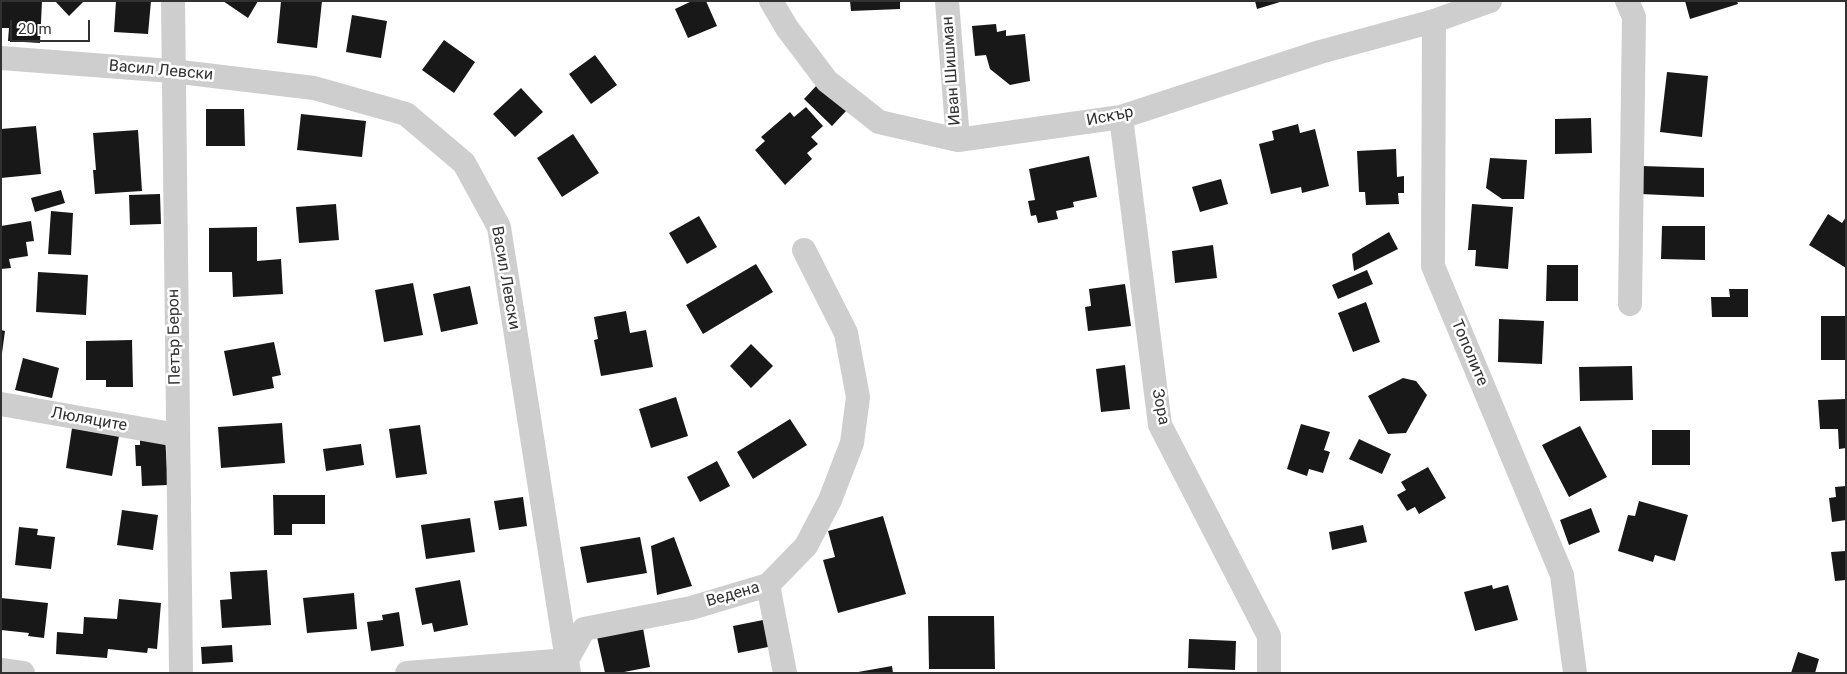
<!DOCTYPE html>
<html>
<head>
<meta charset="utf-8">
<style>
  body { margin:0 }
  #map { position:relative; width:1847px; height:674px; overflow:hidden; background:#fff; font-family:Roboto,sans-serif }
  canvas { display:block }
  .frame { position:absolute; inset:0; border:2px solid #313131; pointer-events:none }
  .scale { position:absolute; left:10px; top:20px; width:80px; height:22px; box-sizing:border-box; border:2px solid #313131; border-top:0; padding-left:6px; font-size:15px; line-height:18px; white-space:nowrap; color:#313131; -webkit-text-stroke:4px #fff; paint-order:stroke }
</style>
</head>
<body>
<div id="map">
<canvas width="1847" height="674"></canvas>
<div class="frame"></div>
<div class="scale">20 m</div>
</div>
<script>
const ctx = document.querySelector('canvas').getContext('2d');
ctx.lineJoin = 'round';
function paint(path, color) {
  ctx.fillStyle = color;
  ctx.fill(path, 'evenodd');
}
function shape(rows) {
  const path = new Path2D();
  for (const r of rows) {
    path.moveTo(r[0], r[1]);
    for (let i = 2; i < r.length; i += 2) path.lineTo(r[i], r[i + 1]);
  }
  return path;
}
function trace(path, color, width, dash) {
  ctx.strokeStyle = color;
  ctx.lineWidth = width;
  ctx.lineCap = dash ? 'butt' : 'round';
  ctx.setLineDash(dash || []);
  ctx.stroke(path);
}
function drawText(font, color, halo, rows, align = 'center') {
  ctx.font = font + ' Roboto,sans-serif';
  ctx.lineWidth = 5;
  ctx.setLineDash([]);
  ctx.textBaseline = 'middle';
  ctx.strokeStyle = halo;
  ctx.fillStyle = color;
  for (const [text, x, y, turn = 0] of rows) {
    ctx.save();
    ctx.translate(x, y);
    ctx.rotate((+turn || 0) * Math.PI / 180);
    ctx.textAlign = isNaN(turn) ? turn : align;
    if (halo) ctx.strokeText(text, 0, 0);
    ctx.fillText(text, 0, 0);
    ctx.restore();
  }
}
paint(shape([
  [1,1,42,1,40,43,8,41,9,28,1,28],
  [55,1,84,1,69,16],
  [116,1,151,1,148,34,114,32],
  [223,1,258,1,248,18],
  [281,1,322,1,317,48,277,43],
  [692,1,706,1,717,26,688,38,675,9],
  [850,1,900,1,900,9,851,11],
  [1255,1,1279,1,1280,2,1257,9],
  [1685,1,1737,1,1738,4,1690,19],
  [352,15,387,21,381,58,346,52],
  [996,24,997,32,1006,30,1006,36,1025,34,1030,81,1010,85,990,69,986,55,975,56,972,26],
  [444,40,475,62,454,93,422,70],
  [595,55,617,85,591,104,569,74],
  [1667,72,1708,76,1702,137,1660,132],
  [818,84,847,110,832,126,804,99],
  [521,88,543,112,515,137,493,114],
  [806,107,823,126,811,137,818,144,807,153,812,159,785,185,755,150,765,141,761,137,790,112,794,117],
  [206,109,244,109,245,146,206,146],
  [301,114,366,121,362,157,297,150],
  [1591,118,1592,153,1555,154,1555,119],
  [1298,124,1300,133,1315,129,1329,186,1302,193,1301,187,1271,194,1259,144,1274,140,1272,131],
  [36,126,41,174,1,178,1,129],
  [138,130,142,191,95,194,93,170,96,170,93,133],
  [573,134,599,173,562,197,537,158],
  [1396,149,1397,177,1404,176,1404,193,1398,193,1399,204,1366,205,1365,192,1359,192,1357,151],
  [1089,156,1097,197,1073,202,1074,207,1056,211,1058,219,1038,223,1036,215,1031,216,1028,201,1035,200,1029,169],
  [1490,158,1527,160,1524,199,1502,199,1486,188],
  [1642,166,1704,168,1704,197,1641,194],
  [1221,179,1228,204,1200,212,1192,187],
  [61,190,65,203,35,212,31,198],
  [160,194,161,224,130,225,129,195],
  [336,204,339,240,299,243,296,207],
  [1472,204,1513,207,1508,269,1475,266,1476,250,1468,250],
  [51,211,73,213,71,255,48,254],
  [1828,214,1842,223,1846,217,1846,268,1809,245],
  [699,216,717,247,687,264,669,233],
  [31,221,34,241,26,242,28,256,9,259,11,268,1,269,1,226],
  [1662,226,1705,226,1705,260,1661,259],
  [257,227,257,261,281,259,283,294,233,297,232,272,209,272,209,228],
  [1389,232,1398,249,1354,271,1352,254],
  [1213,245,1217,278,1175,283,1172,251],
  [756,264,773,292,703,334,686,305],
  [1547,265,1578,265,1578,301,1546,301],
  [1367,270,1373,284,1338,299,1332,285],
  [38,272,88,275,86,315,36,312],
  [413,283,423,335,384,342,375,290],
  [1125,284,1131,326,1088,331,1085,307,1091,306,1089,289],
  [470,286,478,324,441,332,433,294],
  [1729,289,1748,289,1748,317,1712,317,1711,297,1730,297],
  [1366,302,1380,342,1353,352,1338,313],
  [626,311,630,333,646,330,653,367,601,376,594,340,598,339,594,317],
  [1821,316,1846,316,1846,360,1821,360],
  [1499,319,1544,321,1542,364,1498,362],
  [1,330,5,331,2,353,1,352],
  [132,340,133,387,106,387,106,380,86,380,86,341],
  [274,342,281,375,272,377,274,388,233,396,224,351],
  [751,344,773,366,751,388,730,366],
  [23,358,59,368,52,398,15,390],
  [1125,365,1130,409,1101,412,1096,369],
  [1632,366,1633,400,1580,401,1579,367],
  [1403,378,1416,381,1427,395,1406,433,1388,434,1368,396],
  [676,397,688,436,651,448,639,409],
  [1846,399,1846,448,1839,449,1838,429,1820,429,1818,400],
  [790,419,807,445,753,479,737,452],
  [282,423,285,463,221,468,218,427],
  [1301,424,1330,432,1324,450,1330,452,1323,473,1309,469,1307,476,1287,469],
  [420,425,427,474,396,478,389,429],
  [1580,426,1607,477,1569,497,1542,445],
  [72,428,119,436,112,476,66,468],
  [1652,430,1690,430,1690,465,1652,465],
  [165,436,168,485,142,486,141,466,136,466,135,445,140,445,140,437],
  [1359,439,1391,454,1382,474,1349,459],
  [361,444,364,465,326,471,323,449],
  [717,461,730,486,700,502,687,477],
  [1428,467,1446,498,1419,514,1415,507,1407,511,1397,495,1406,490,1401,482],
  [1846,486,1846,520,1832,522,1829,498,1836,497,1835,487],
  [273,495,325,495,325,524,292,524,292,535,274,535],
  [523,497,527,526,499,530,494,501],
  [1639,501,1688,515,1675,561,1655,555,1653,562,1618,551,1628,515,1635,516],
  [1591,508,1600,532,1569,545,1560,520],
  [122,510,158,515,153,550,117,545],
  [883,516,906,594,838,613,823,560,835,557,828,531],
  [470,518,475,552,426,559,421,525],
  [1363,525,1367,542,1332,550,1329,532],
  [19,527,38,529,37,535,55,537,51,569,15,565],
  [640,537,647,573,587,583,580,547],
  [674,537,692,586,657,595,651,546],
  [1846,551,1846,580,1835,581,1831,552],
  [267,570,271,625,222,628,220,600,232,599,230,572],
  [460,580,468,625,434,632,432,623,422,625,415,588],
  [1492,585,1493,589,1508,585,1518,620,1475,631,1464,592],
  [354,593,357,629,307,633,303,598],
  [1,598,48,603,44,638,28,636,29,633,1,630],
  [119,599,161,603,157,649,148,648,147,653,108,649,107,658,56,654,57,632,83,634,84,617,117,619],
  [399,612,404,646,371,651,367,622,383,620,382,615],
  [928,616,994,616,995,669,929,669],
  [768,619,773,646,738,653,733,626],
  [643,628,650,667,619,673,605,673,597,637],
  [1189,639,1236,641,1235,670,1188,668],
  [232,645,233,662,202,664,201,647],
  [1798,652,1819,659,1815,673,1791,673],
  [892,666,893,673,858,673,858,672]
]), '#181818');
trace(shape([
  [173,1,181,673],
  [771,1,787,28,827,81,879,122,958,140,1121,117,1320,52,1434,21,1490,1],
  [947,1,958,140],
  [1627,1,1634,17,1630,304],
  [1434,21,1433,266,1562,575,1575,673],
  [1,58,172,71,314,88,406,114,464,163,499,227,569,673],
  [1121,117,1160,425,1269,636,1269,673],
  [1,404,177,435],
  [768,585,785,673],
  [1,670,23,673],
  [407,673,567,660,584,629,691,608,768,585,806,546,830,500,852,443,858,397,846,333,804,250]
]), '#cecece', 24);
drawText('16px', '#313131', '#fff', [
  ["Васил Левски",161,71,5],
  ["Иван Шишман",952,71,-94],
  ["Искър",1110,117,-11],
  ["Васил Левски",505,278,80],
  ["Петър Берон",175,337,-91],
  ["Тополите",1469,353,67],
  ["Зора",1160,407,79],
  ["Люляците",89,420,10],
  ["Ведена",733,595,-16]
]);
</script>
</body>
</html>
